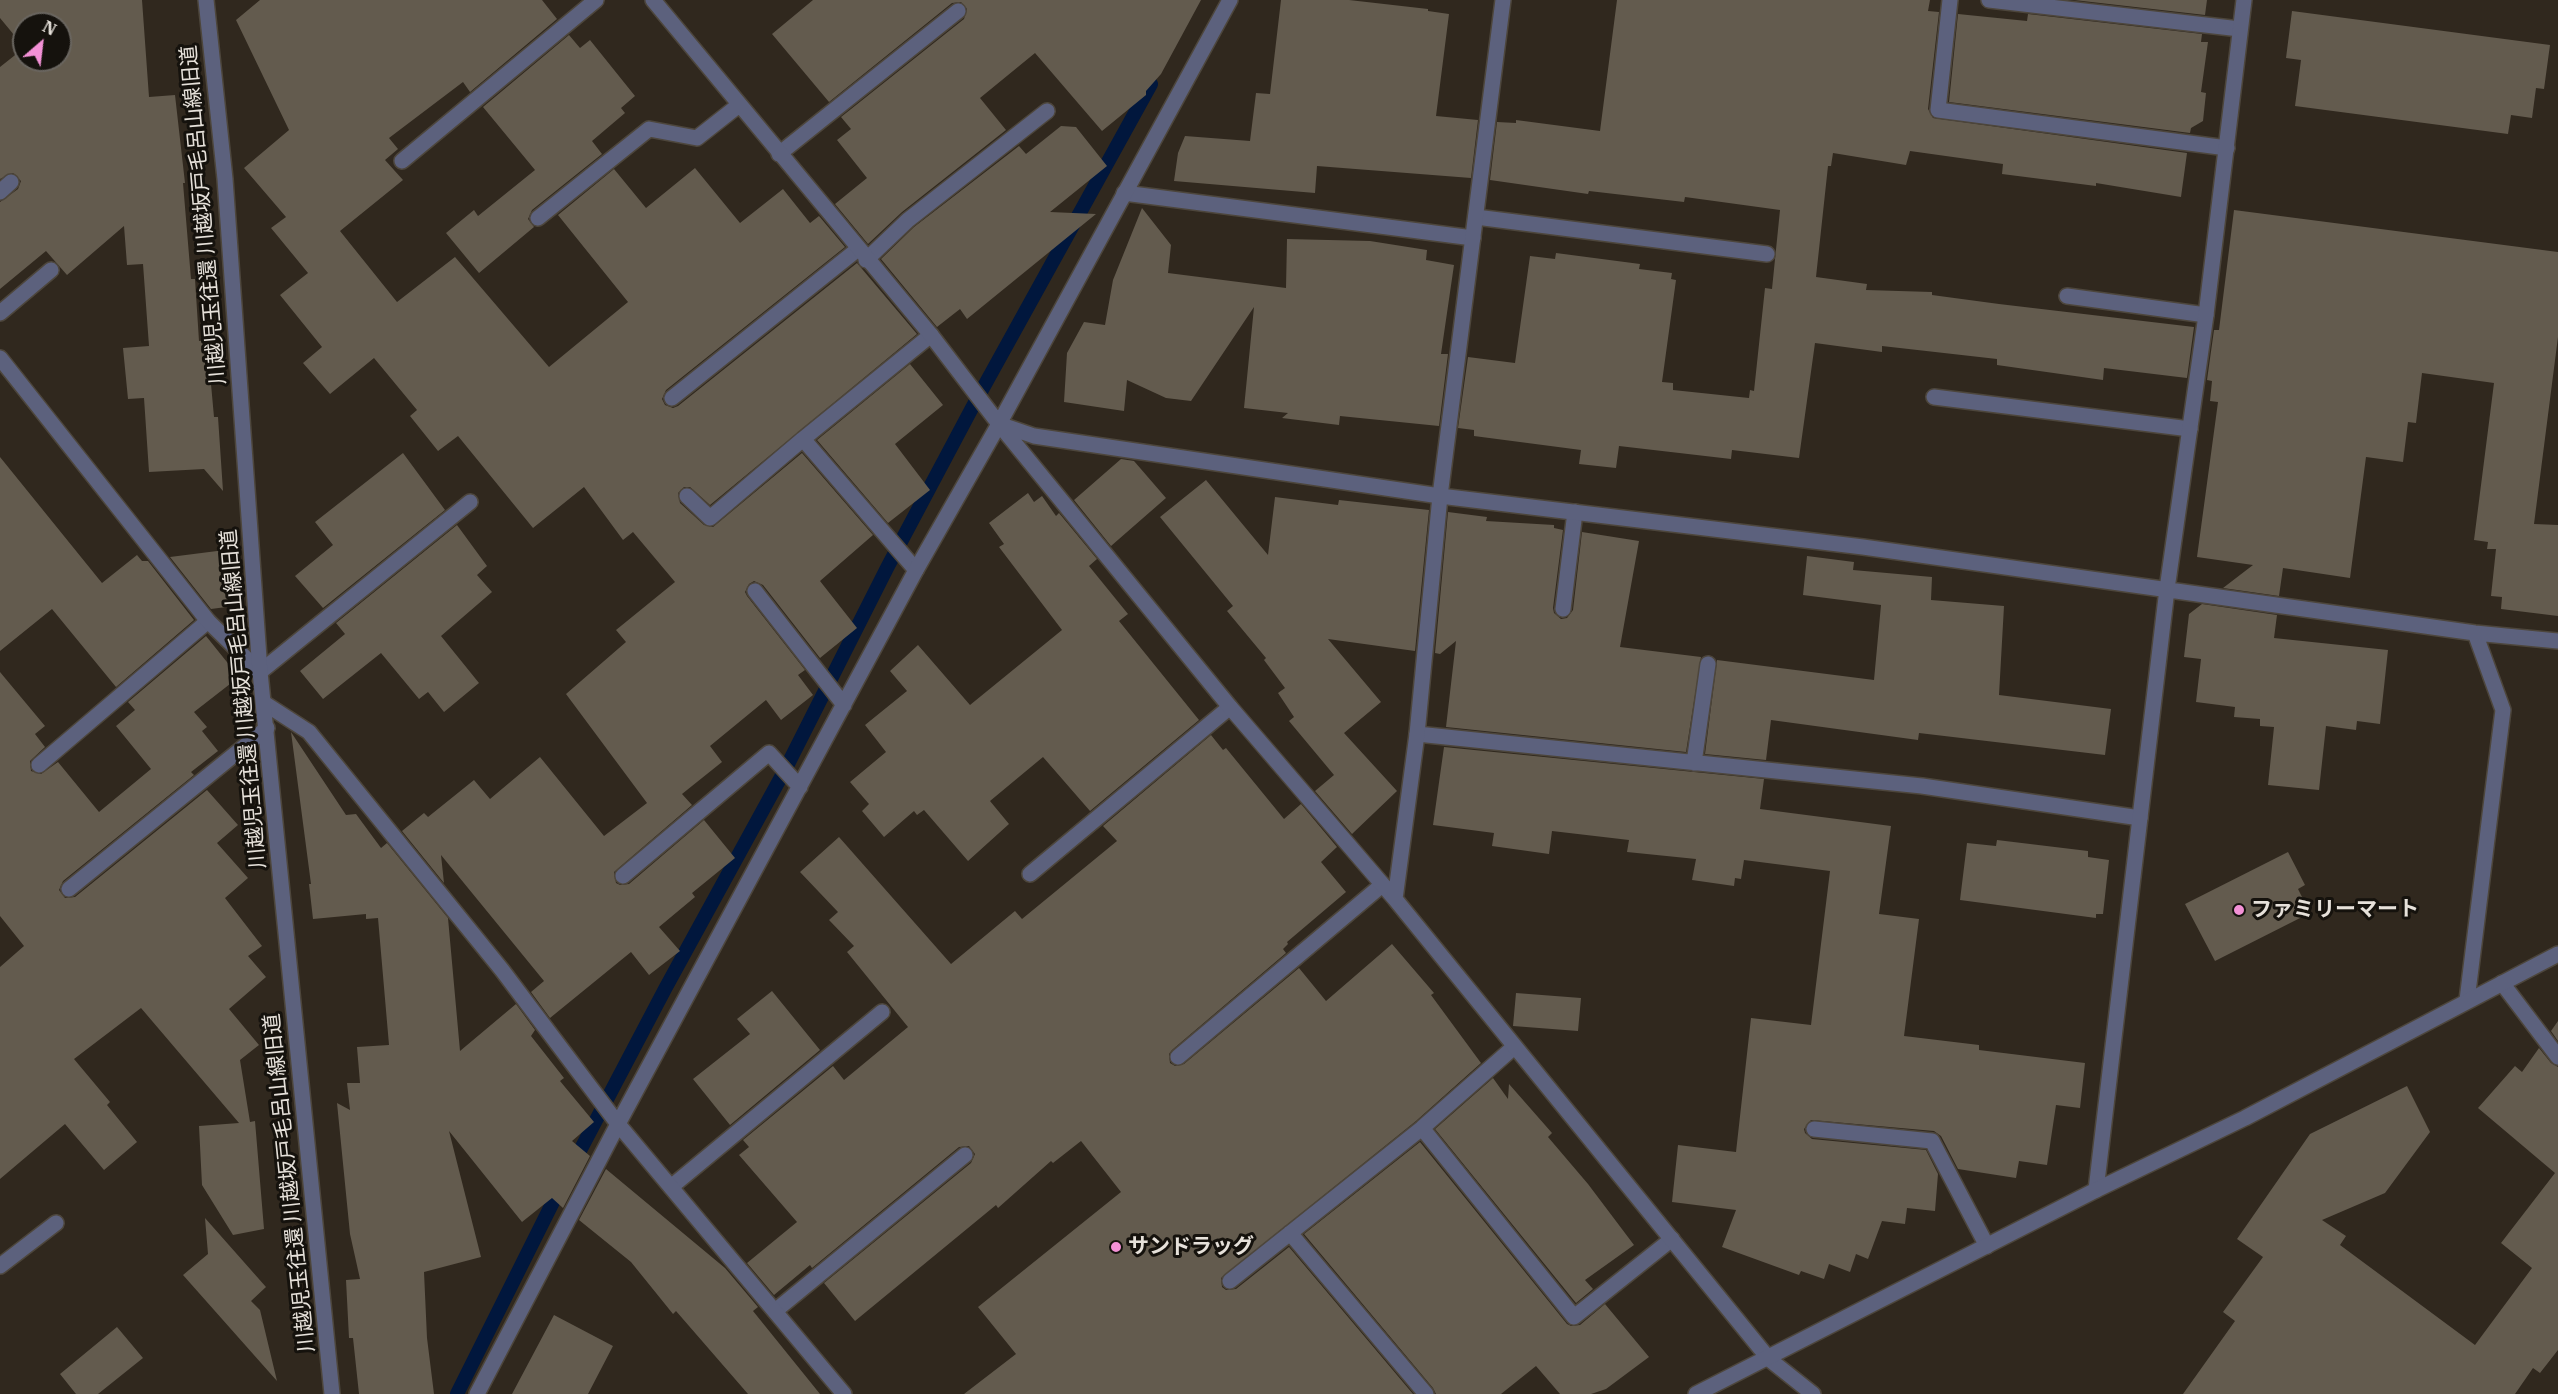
<!DOCTYPE html>
<html>
<head>
<meta charset="utf-8">
<style>
  body { margin:0 }
  #map { position:relative; width:2558px; height:1394px; overflow:hidden; background:#30281e; font-family:"IBM Plex Serif",serif }
  canvas { display:block }
  .north { position:absolute; left:12px; top:12px; width:60px; height:60px; box-sizing:border-box; background:#15120d; border:2px solid #69655f; border-radius:50%; rotate:28deg; font-size:16px; font-weight:700; line-height:24px; text-align:center; color:#e6e1da }
  .north::after { content:''; display:block; margin:auto; width:21px; height:27px; background:#f391d6; clip-path:polygon(50% 0,100% 100%,50% 72%,0 100%) }
</style>
</head>
<body>
<div id="map">
<canvas width="2558" height="1394"></canvas>
<div class="north">N</div>
</div>
<script>
const ctx = document.querySelector('canvas').getContext('2d');
ctx.lineJoin = 'round';
function shape(rows) {
  const path = new Path2D();
  for (const r of rows) {
    path.moveTo(r[0], r[1]);
    for (let i = 2; i < r.length; i += 2) path.lineTo(r[i], r[i + 1]);
  }
  return path;
}
function trace(path, color, width, dash) {
  ctx.strokeStyle = color;
  ctx.lineWidth = width;
  ctx.lineCap = dash ? 'butt' : 'round';
  ctx.setLineDash(dash || []);
  ctx.stroke(path);
}
function paint(path, color) {
  ctx.fillStyle = color;
  ctx.fill(path, 'evenodd');
}
function drawText(font, color, halo, rows, align = 'center') {
  ctx.font = font + ' "IBM Plex Serif","Noto Sans JP",serif';
  ctx.lineWidth = 6;
  ctx.setLineDash([]);
  ctx.textBaseline = 'middle';
  ctx.strokeStyle = halo;
  ctx.fillStyle = color;
  for (const [text, x, y, turn = 0] of rows) {
    ctx.save();
    ctx.translate(x, y);
    ctx.rotate((+turn || 0) * Math.PI / 180);
    ctx.textAlign = isNaN(turn) ? turn : align;
    if (halo) ctx.strokeText(text, 0, 0);
    ctx.fillText(text, 0, 0);
    ctx.restore();
  }
}
trace(shape([
  [573,1164,665,989,786,768,887,568,972,408,1151,84],
  [457,1394,562,1184]
]), '#01173d', 14);
paint(shape([
  [0,0,142,0,149,97,175,95,185,183,183,183,191,279,195,279,199,341,207,340,214,417,218,417,223,491,204,469,149,472,144,398,128,399,123,348,149,346,143,264,127,265,124,226,67,275,46,251,0,289,0,202,18,189,21,181,13,173,0,179,0,67,24,48,24,60,60,60,60,24,24,24,24,47,0,18],
  [260,0,542,0,557,19,470,92,463,82,389,138,398,149,385,160,403,180,340,231,397,302,455,257,549,367,628,302,558,215,614,169,646,208,695,168,740,223,783,189,810,223,819,216,845,247,666,390,662,399,665,405,673,408,678,406,857,263,917,334,710,505,690,487,684,487,678,493,680,503,704,525,713,527,802,453,873,535,820,581,857,628,820,658,763,585,754,581,749,584,745,592,747,596,805,670,798,675,813,695,781,720,766,700,710,746,722,762,682,794,692,805,614,872,616,883,620,885,629,884,704,820,735,858,692,893,695,897,659,927,680,951,649,975,631,952,550,1018,531,992,544,981,441,855,444,883,402,831,424,813,428,817,474,780,490,799,540,757,604,836,647,803,566,694,626,642,616,630,675,582,633,532,623,540,584,487,533,528,458,436,438,451,410,416,417,410,374,358,330,394,303,363,322,347,280,295,308,273,271,228,286,217,244,168,289,130,236,20],
  [813,0,1201,0,1161,74,1146,91,1146,95,1102,131,1035,53,980,98,1006,130,902,212,868,244,835,204,867,178,837,140,851,129,841,117,964,19,967,9,961,2,952,3,829,102,772,34],
  [1281,0,1349,0,1428,9,1428,11,1449,14,1436,116,1478,120,1471,178,1317,166,1315,193,1174,181,1178,153,1185,136,1250,141,1256,93,1270,94],
  [1617,0,1930,0,1928,11,1939,12,1928,109,1933,118,2187,153,2181,197,2096,183,2096,186,2002,174,2003,164,1910,151,1906,165,1833,153,1831,166,1828,166,1816,277,1867,284,1866,290,1932,292,1932,295,1999,304,2194,327,2187,378,2104,368,2103,380,1997,365,1997,359,1882,346,1882,352,1815,343,1799,458,1732,450,1731,459,1619,446,1616,468,1579,464,1581,450,1474,436,1474,430,1458,428,1468,357,1515,363,1530,256,1555,259,1556,253,1640,264,1639,269,1672,273,1671,279,1676,280,1662,382,1673,383,1673,390,1749,398,1750,390,1754,391,1765,288,1772,289,1780,210,1685,197,1684,202,1589,191,1588,194,1490,180,1497,122,1516,123,1516,120,1600,131],
  [2074,0,2207,0,2205,15],
  [2292,11,2550,45,2544,89,2536,88,2532,118,2511,115,2508,134,2295,106,2301,60,2286,58],
  [1958,14,2027,21,2028,14,2202,34,2201,42,2208,42,2201,92,2206,93,2203,121,2191,128,2190,133,1949,102],
  [569,35,580,48,590,40,635,96,621,108,625,113,592,141,602,154,532,210,528,219,534,227,479,273,446,233,474,210,478,216,535,170,483,107],
  [1061,126,1076,127,1107,166,1050,212,1096,214,967,319,960,309,937,327,881,259,914,227,1019,146,1026,154],
  [1142,208,1171,245,1168,273,1286,288,1287,239,1370,241,1427,250,1426,260,1454,265,1441,354,1448,354,1439,426,1340,416,1339,425,1282,418,1288,413,1244,408,1254,307,1191,401,1166,398,1127,380,1124,411,1064,402,1067,353,1084,322,1105,325,1113,280],
  [2234,210,2558,252,2558,337,2534,524,2558,525,2558,616,2501,609,2502,597,2491,596,2496,549,2487,549,2488,542,2474,540,2494,383,2422,373,2416,423,2408,422,2403,462,2366,457,2350,578,2283,568,2279,596,2223,588,2253,565,2197,557,2218,402,2210,401,2212,381,2207,380,2214,330,2219,330],
  [910,364,943,405,895,444,930,490,888,523,817,440],
  [403,453,445,510,323,608,295,576,333,545,315,522],
  [0,457,102,583,137,555,142,561,148,561,194,620,116,687,52,609,0,651],
  [1121,459,1134,461,1166,498,1111,546,1074,500],
  [1206,480,1268,555,1275,497,1338,505,1339,500,1429,510,1415,651,1328,639,1381,702,1344,733,1397,791,1352,834,1315,791,1334,775,1289,721,1294,717,1278,693,1285,688,1264,660,1266,658,1227,611,1233,606,1160,517],
  [1028,493,1034,502,1042,496,1056,516,1059,513,1097,559,1089,566,1128,614,1119,621,1199,720,1090,811,1043,757,990,801,1009,824,968,861,924,810,917,815,914,811,884,837,862,811,869,804,850,782,886,752,865,725,907,691,890,671,918,645,970,705,1062,630,999,547,1004,544,989,523],
  [1448,512,1487,517,1486,521,1554,525,1554,528,1563,530,1553,608,1554,613,1561,619,1567,618,1573,610,1582,532,1639,541,1620,647,1701,657,1686,752,1446,727,1456,641,1440,654,1435,653],
  [457,525,487,566,477,575,492,592,441,636,479,683,444,712,428,692,419,699,381,653,323,699,300,671,345,634,336,623],
  [225,550,234,606,211,609,170,557],
  [1807,556,1854,562,1853,570,1932,577,1931,600,2004,606,1999,695,2111,709,2105,755,1919,733,1918,740,1771,720,1766,760,1705,754,1717,660,1874,680,1881,605,1803,595],
  [2202,604,2277,615,2274,638,2388,650,2380,724,2357,721,2356,730,2326,726,2319,790,2268,785,2274,727,2260,726,2260,719,2234,717,2235,707,2196,702,2201,659,2184,657,2189,614],
  [206,636,239,677,194,712,207,727,202,731,218,751,191,772,194,775,63,881,59,890,65,898,75,897,207,790,238,825,217,843,248,878,225,898,262,946,248,956,266,977,229,1009,259,1045,240,1060,250,1122,255,1121,264,1229,233,1235,202,1185,199,1126,239,1123,141,1008,74,1059,110,1102,107,1105,137,1142,104,1170,65,1124,0,1179,0,967,24,946,0,916,0,672,45,726,35,734,45,747,30,761,31,771,41,774,58,762,99,812,151,769,116,726,135,710,128,702],
  [291,732,346,815,356,814,381,848,387,843,448,918,460,1051,516,1004,535,1030,531,1036,564,1078,560,1081,594,1122,572,1141,590,1156,563,1208,552,1198,522,1222,449,1131,481,1257,424,1272,427,1338,434,1394,359,1394,353,1338,349,1338,346,1280,360,1279,350,1234,337,1103,350,1110,347,1083,360,1083,357,1047,389,1045,378,918,366,919,366,914,313,919,309,884,311,884],
  [1211,735,1223,750,1226,748,1284,819,1301,804,1337,847,1321,862,1346,892,1287,942,1288,944,1283,949,1286,953,1172,1050,1169,1054,1170,1063,1175,1066,1184,1064,1299,968,1326,1001,1392,944,1434,993,1431,995,1481,1063,1416,1121,1221,1278,1222,1287,1226,1290,1236,1289,1289,1247,1413,1394,964,1394,1016,1354,978,1307,1121,1192,1081,1141,1053,1163,1051,1161,998,1208,996,1205,855,1321,824,1283,971,1163,975,1154,969,1146,959,1147,812,1268,810,1265,774,1295,747,1263,797,1222,739,1155,749,1147,743,1140,833,1066,844,1080,908,1027,847,952,854,946,829,920,838,912,800,872,839,837,951,964,1015,911,1022,919,1117,841,1103,826],
  [1444,747,1764,779,1760,809,1891,826,1879,914,1919,919,1904,1036,1979,1045,1979,1050,2085,1063,2080,1108,2056,1105,2047,1165,2019,1161,2016,1178,1958,1169,1941,1136,1934,1131,1811,1120,1804,1129,1805,1133,1812,1139,1926,1150,1938,1174,1935,1211,1907,1208,1905,1224,1882,1221,1868,1259,1856,1254,1850,1272,1829,1264,1824,1279,1801,1271,1799,1275,1722,1247,1736,1210,1672,1202,1678,1145,1736,1152,1751,1018,1811,1025,1830,871,1744,860,1741,879,1735,878,1734,886,1692,880,1696,859,1627,852,1629,840,1552,831,1549,854,1492,846,1494,833,1433,825],
  [1997,840,2088,851,2088,857,2109,860,2103,914,2096,914,2096,918,1960,900,1967,843,1996,846],
  [2288,852,2305,885,2298,889,2310,913,2215,961,2185,904],
  [772,991,820,1050,730,1125,693,1079,750,1034,737,1019],
  [1516,993,1581,998,1578,1031,1513,1026],
  [2558,1021,2558,1041,2551,1031],
  [2539,1048,2551,1063,2558,1067,2558,1350,2540,1373,2533,1368,2515,1394,2183,1394,2235,1321,2223,1312,2263,1257,2237,1239,2310,1134,2407,1086,2430,1132,2385,1193,2322,1220,2346,1236,2340,1245,2475,1345,2532,1268,2501,1243,2555,1173,2478,1108,2515,1066,2522,1072],
  [1493,1078,1508,1099,1509,1084,1552,1133,1548,1137,1588,1184,1634,1245,1585,1280,1593,1289,1576,1303,1435,1129],
  [1420,1142,1567,1324,1571,1326,1580,1325,1605,1304,1649,1357,1606,1389,1591,1394,1560,1394,1536,1366,1501,1394,1436,1394,1433,1388,1304,1234],
  [606,1169,725,1268,758,1307,753,1311,820,1394,748,1394,676,1311,673,1314,631,1262,579,1220],
  [205,1218,266,1287,251,1301,260,1310,277,1381,183,1275,208,1254],
  [554,1315,613,1346,588,1394,512,1394],
  [117,1327,143,1358,98,1394,76,1394,60,1374]
]), '#635b4e');
const service = shape([
  [1950,0,1938,110,2227,148],
  [1989,0,2240,29],
  [779,154,958,11],
  [402,161,596,0],
  [0,192,11,182],
  [1124,193,1473,238],
  [1476,217,1767,254],
  [866,260,908,220,1047,111],
  [2067,296,2206,315],
  [0,313,51,270],
  [1934,397,2190,429],
  [672,398,858,249],
  [687,496,710,518,803,439],
  [916,570,803,439,931,335],
  [1563,609,1575,512],
  [260,672,470,502],
  [1417,734,1922,786,2140,818],
  [1694,763,1708,664],
  [39,765,208,621],
  [1030,874,1230,707],
  [69,889,267,728],
  [1178,1057,1382,885],
  [1422,1128,1574,1317,1672,1239],
  [1814,1129,1932,1141,1987,1246],
  [671,1187,882,1012],
  [1290,1233,1426,1394],
  [0,1266,56,1223],
  [1230,1281,1422,1128,1514,1047],
  [775,1311,965,1155]
]);
const minor = shape([
  [653,0,931,335,999,424,1230,707,1395,899,1769,1359,1813,1394],
  [538,218,649,129,697,138,739,105],
  [0,358,208,621,260,672],
  [999,424,1034,436,1440,496,1863,547,2475,633,2558,641],
  [755,591,844,705],
  [264,703,309,732,502,970,618,1124,844,1394],
  [623,876,769,753,800,787],
  [1395,899,1417,734,1440,496,1503,0],
  [2502,983,2558,1057],
  [2467,1000,2503,710,2475,633],
  [2096,1190,2167,589,2206,315,2244,0],
  [477,1394,618,1124,916,570,999,424,1230,0]
]);
const tertiary = shape([
  [206,0,225,179,260,672,332,1394],
  [1696,1394,2096,1190,2245,1118,2558,954]
]);
trace(service, '#4d463c', 18);
trace(minor, '#4d463c', 18);
trace(tertiary, '#4d463c', 18);
trace(service, '#5c617d', 15);
trace(minor, '#5c617d', 15);
trace(tertiary, '#5c617d', 15);
for (const [x, y, r, color] of [
  [2239,910,6,"#f391d6"],
  [1116,1247,6,"#f391d6"]
]) {
  const dot = new Path2D();
  dot.arc(x, y, r, 0, 2 * Math.PI);
  ctx.fillStyle = color;
  ctx.fill(dot);
  trace(dot, '#15120d', 2);
}
drawText('21px', '#e6e1da', '#15120d', [
  ["川越児玉往還 川越坂戸毛呂山線旧道",204,215,-95],
  ["川越児玉往還 川越坂戸毛呂山線旧道",244,699,-95],
  ["川越児玉往還 川越坂戸毛呂山線旧道",290,1183,-96]
]);
drawText('bold 21px', '#e6e1da', '#15120d', [
  ["ファミリーマート",2251,910],
  ["サンドラッグ",1128,1247]
], 'left');
</script>
</body>
</html>
